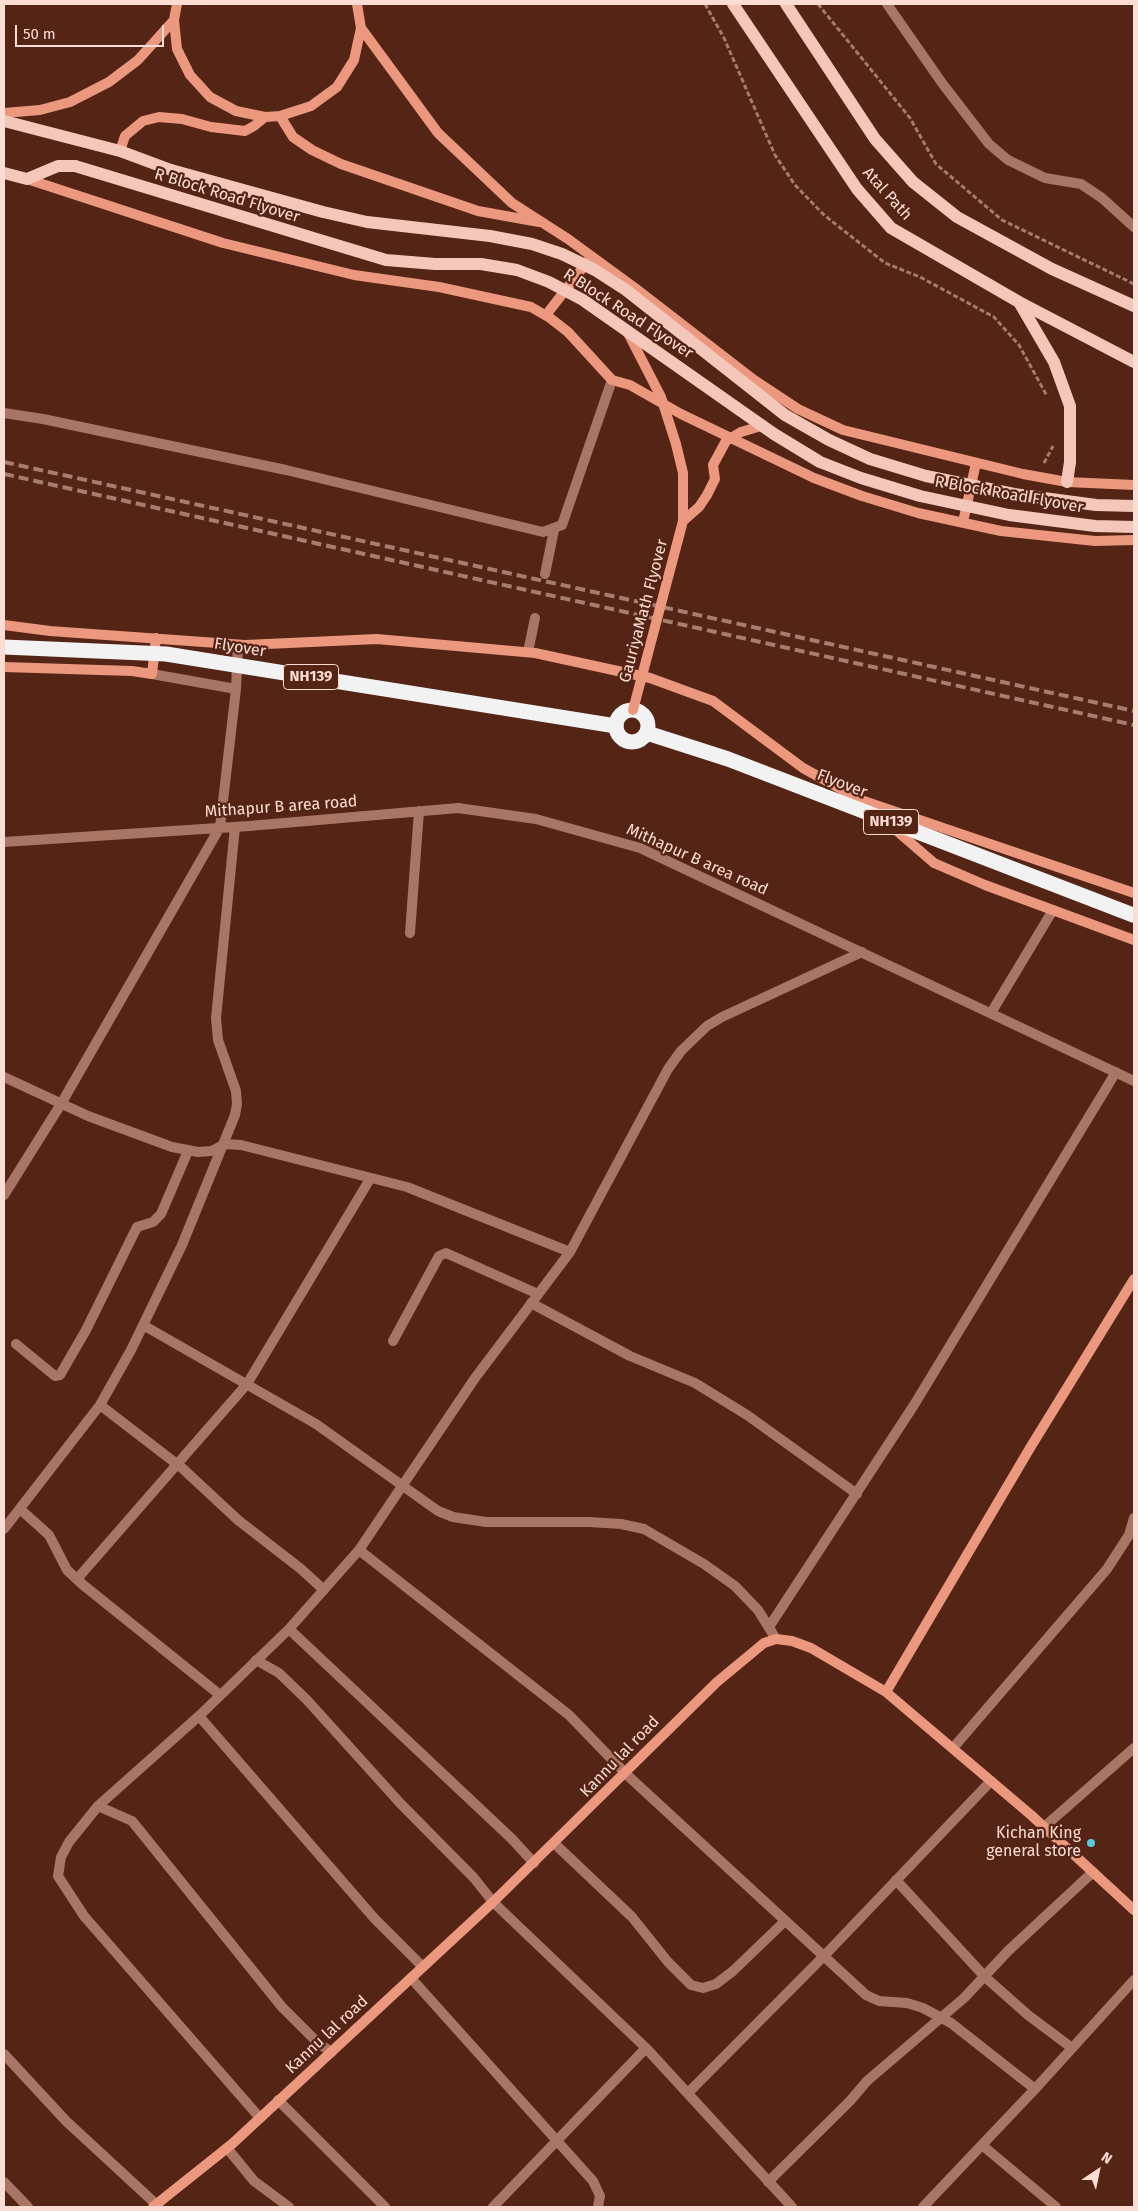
<!DOCTYPE html>
<html>
<head>
<meta charset="utf-8">
<style>
  body { margin:0 }
  #map { position:relative; width:1138px; height:2211px; overflow:hidden; background:#542415; font-family:"Fira Sans",sans-serif }
  canvas { display:block }
  .frame { position:absolute; inset:0; border:5px solid #fcddd3; pointer-events:none }
  .north { position:absolute; left:1073px; top:2146px; width:50px; height:50px; -webkit-text-stroke:4px #542415; paint-order:stroke; rotate:34deg; font-size:14px; font-weight:700; line-height:20px; text-align:center; color:#fcddd3 }
  .north::after { content:''; display:block; margin:auto; width:18px; height:22px; background:#fcddd3; clip-path:polygon(50% 0,100% 100%,50% 72%,0 100%) }
  .scale { position:absolute; left:15px; top:25px; width:149px; height:22px; box-sizing:border-box; border:2px solid #fcddd3; border-top:0; padding-left:6px; font-size:15px; line-height:18px; white-space:nowrap; color:#fcddd3; -webkit-text-stroke:4px #542415; paint-order:stroke }
</style>
</head>
<body>
<div id="map">
<canvas width="1138" height="2211"></canvas>
<div class="frame"></div>
<div class="north">N</div>
<div class="scale">50 m</div>
</div>
<script>
const ctx = document.querySelector('canvas').getContext('2d');
ctx.lineJoin = 'round';
function shape(rows) {
  const path = new Path2D();
  for (const r of rows) {
    if (r.length === 3) {
      path.moveTo(r[0] + r[2], r[1]);
      path.arc(r[0], r[1], r[2], 0, 2 * Math.PI);
      continue;
    }
    path.moveTo(r[0], r[1]);
    for (let i = 2; i < r.length; i += 2) path.lineTo(r[i], r[i + 1]);
  }
  return path;
}
function trace(path, color, width, dash) {
  ctx.strokeStyle = color;
  ctx.lineWidth = width;
  ctx.lineCap = dash ? 'butt' : 'round';
  ctx.setLineDash(dash || []);
  ctx.stroke(path);
}
function drawText(font, color, halo, rows, align = 'center') {
  ctx.font = font + ' "Fira Sans",sans-serif';
  ctx.lineWidth = 4.5;
  ctx.setLineDash([]);
  ctx.textBaseline = 'middle';
  ctx.strokeStyle = halo;
  ctx.fillStyle = color;
  for (const [text, x, y, turn = 0] of rows) {
    ctx.save();
    ctx.translate(x, y);
    ctx.rotate((+turn || 0) * Math.PI / 180);
    ctx.textAlign = isNaN(turn) ? turn : align;
    if (halo) ctx.strokeText(text, 0, 0);
    ctx.fillText(text, 0, 0);
    ctx.restore();
  }
}
trace(shape([
  [705,4,724,38,775,155,795,185,824,215,885,263,920,277,994,317,1019,345,1047,396],
  [818,4,910,118,936,164,1002,220,1134,284],
  [1044,463,1053,446]
]), '#a47c6f', 3, [5, 2.5]);
trace(shape([
  [887,4,942,83,989,144,1008,160,1045,178,1081,184,1102,198,1134,227],
  [4,413,43,419,286,470,543,532,562,525,612,380],
  [545,574,554,530],
  [528,652,535,618],
  [152,674,236,689],
  [4,842,249,826,458,808,536,819,640,848,1134,1081],
  [410,933,419,811],
  [991,1013,1053,910],
  [4,1077,88,1116,172,1147,198,1152,212,1151,225,1144,241,1145,407,1187,570,1252],
  [4,1195,61,1104,220,827,236,689,238,645],
  [531,1303,630,1356,695,1383,747,1415,857,1494],
  [143,1325,316,1424,438,1511,453,1517,486,1522,589,1522,621,1524,644,1529,704,1564,735,1586,758,1610,776,1639],
  [393,1341,439,1256,446,1253,538,1294],
  [16,1344,55,1376,60,1375,86,1330,137,1227,153,1222,161,1214,188,1151],
  [100,1405,182,1468,238,1520,301,1569,324,1590],
  [20,1509,49,1535,67,1570,82,1584,220,1695],
  [4,1529,100,1405,131,1350,182,1245,235,1115,237,1104,236,1091,218,1040,216,1018,235,827],
  [359,1550,569,1715,626,1774,866,1995,879,2001,907,2003,923,2008,951,2023,1035,2089],
  [77,1579,247,1384,370,1179],
  [769,1627,914,1405,1116,1072],
  [289,1629,512,1839,534,1863],
  [256,1660,279,1673,307,1700,400,1803,474,1878,493,1902,646,2048,792,2207],
  [199,1716,374,1918,423,1967],
  [953,1748,1107,1569,1129,1535,1134,1518],
  [98,1806,132,1821,282,2007,319,2044,332,2052],
  [1044,1827,1134,1748],
  [555,1844,632,1917,668,1962,691,1985,703,1988,716,1984,733,1971,785,1921],
  [896,1880,985,1977,1028,2015,1072,2048],
  [411,1978,593,2181,600,2196,598,2207],
  [4,2054,66,2121,157,2205],
  [688,2093,824,1956,991,1781],
  [278,2100,385,2207],
  [260,2118,84,1916,58,1876,61,1857,69,1842,98,1806,199,1716,289,1629,359,1550,475,1378,570,1252,668,1069,681,1051,707,1026,722,1017,862,952],
  [982,2145,1056,2207],
  [227,2148,254,2181,289,2207],
  [4,2182,28,2207],
  [768,2182,850,2101,867,2081,964,1998,1008,1951,1093,1872],
  [493,2207,646,2048],
  [923,2207,1035,2089,1134,1980]
]), '#a97565', 10);
trace(shape([
  [177,4,174,20,177,49,190,75,210,97,236,111,265,117,280,116,311,106,337,87,354,60,361,28,357,4],
  [361,28,438,133,512,203,568,239,635,288,754,380,798,409,843,430,1023,474,1067,482,1134,485],
  [4,113,40,110,70,102,109,82,138,60,174,20],
  [280,116,293,137,312,150,341,164,478,211,539,222],
  [120,151,125,136,143,121,159,117,182,119,211,127,245,131,254,126,265,117],
  [27,179,223,243,354,275,439,287,531,307,550,318,568,332,612,380,630,385,681,414,814,478,862,496,918,513,1001,531,1095,541,1134,540],
  [546,315,588,261],
  [963,522,976,463],
  [4,625,50,631,245,645,377,639,535,653,650,678,713,701,803,768,861,800,1134,893],
  [4,667,132,671,152,674,156,638],
  [890,825,934,863,985,885,1134,940],
  [886,1692,1030,1448,1134,1279],
  [153,2207,232,2144,493,1902,717,1682,764,1643,776,1639,792,1641,811,1648,886,1692,1031,1815,1134,1910]
]), '#eb987f', 10);
trace(shape([
  [733,4,857,189,891,228,1019,302,1134,362],
  [786,4,875,139,913,182,957,217,1052,269,1134,306],
  [4,121,120,151,171,170],
  [4,173,27,179,58,166,75,166],
  [1019,302,1054,362,1070,406,1070,462,1067,482]
]), '#f3c7ba', 12);
trace(shape([
  [632,726,16]
]), '#f2f2f2', 15);
trace(shape([
  [4,462,1134,711],
  [4,474,1134,725]
]), '#a57e71', 4, [10, 5]);
trace(shape([
  [627,331,661,397,676,444,683,473,683,521,633,710],
  [683,521,699,507,707,495,715,479,713,465,726,441,741,432,761,426]
]), '#eb987f', 10);
trace(shape([
  [75,166,386,260,435,264,481,264,517,270,549,282,583,300,774,434,820,462,861,478,920,496,1009,515,1095,526,1134,527],
  [171,170,323,212,367,222,490,236,532,244,562,254,595,270,626,290,785,415,829,440,870,459,926,476,1014,494,1096,505,1134,506]
]), '#f3c7ba', 12);
trace(shape([
  [4,647,166,654,616,726],
  [647,733,728,759,1133,915]
]), '#f2f2f2', 15);
for (const [x, y, r, color] of [
  [1091,1843,5,"#5ac8e5"]
]) {
  const dot = new Path2D();
  dot.arc(x, y, r, 0, 2 * Math.PI);
  ctx.fillStyle = color;
  ctx.fill(dot);
  trace(dot, '#542415', 2);
}
for (const [x, y, w] of [
  [311,677,55],
  [891,822,55]
]) {
  const box = new Path2D();
  box.roundRect(x - w / 2, y - 12.5, w, 25, 4);
  ctx.fillStyle = '#542415';
  ctx.fill(box);
  trace(box, '#fcddd3', 1);
}
drawText('bold 15px', '#fcddd3', null, [
  ["NH139",311,677],
  ["NH139",891,822]
]);
drawText('16px', '#fcddd3', '#542415', [
  ["Atal Path",887,194,48],
  ["R Block Road Flyover",227,196,17],
  ["R Block Road Flyover",628,314,33],
  ["R Block Road Flyover",1009,495,10],
  ["GauriyaMath Flyover",644,611,-75],
  ["Flyover",240,648,9],
  ["Flyover",842,784,21],
  ["Mithapur B area road",281,807,-4],
  ["Mithapur B area road",697,860,24],
  ["Kannu lal road",620,1757,-46],
  ["Kannu lal road",327,2035,-43]
]);
drawText('16px', '#fcddd3', '#542415', [
  ["Kichan King",1081,1834],
  ["general store",1081,1852]
], 'right');
</script>
</body>
</html>
